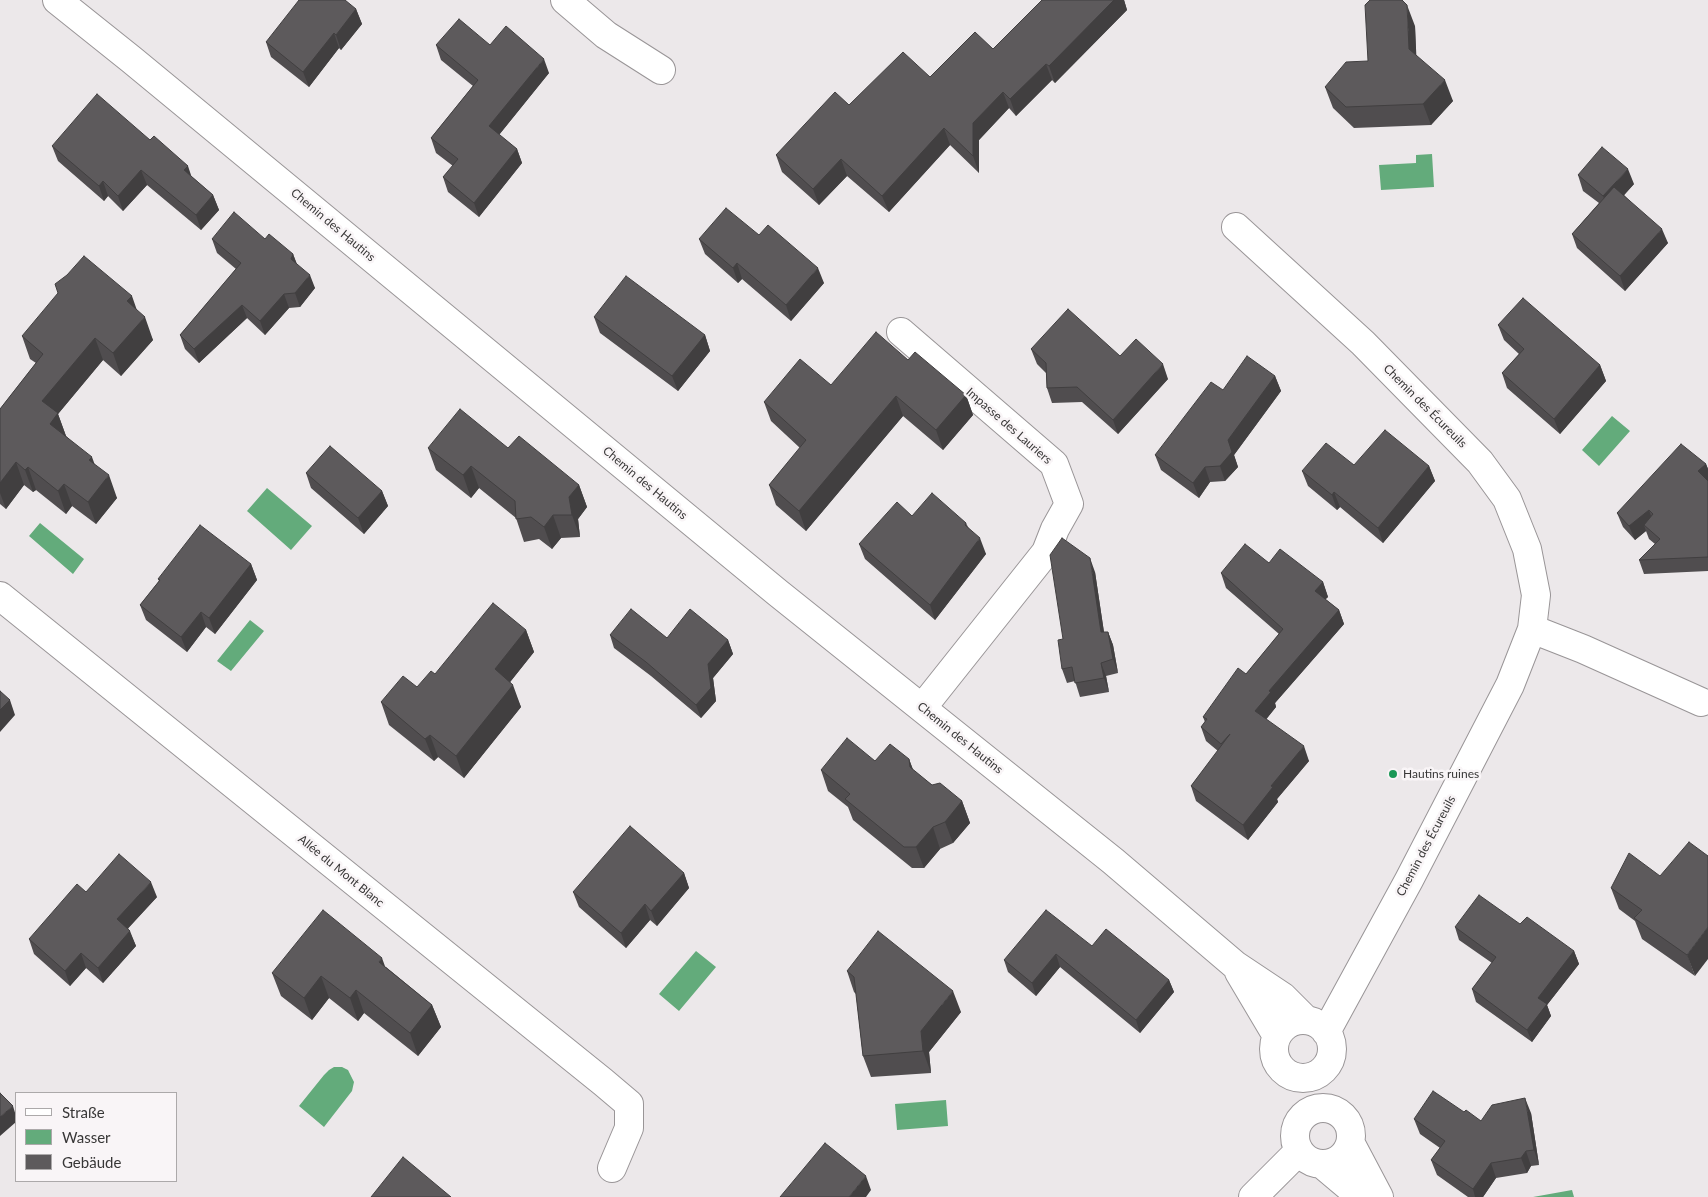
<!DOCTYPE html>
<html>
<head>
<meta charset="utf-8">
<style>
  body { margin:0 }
  #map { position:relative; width:1708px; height:1197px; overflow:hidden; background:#ece8ea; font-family:Lato,sans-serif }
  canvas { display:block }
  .legend { position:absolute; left:15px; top:1092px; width:162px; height:90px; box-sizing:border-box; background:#f9f5f7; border:1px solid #aca9aa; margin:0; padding:6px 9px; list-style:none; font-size:15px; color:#383737 }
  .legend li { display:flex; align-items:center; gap:10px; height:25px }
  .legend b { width:25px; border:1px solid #aca9aa }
</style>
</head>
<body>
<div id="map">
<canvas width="1708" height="1197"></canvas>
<ul class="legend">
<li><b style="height:6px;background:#fff"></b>Straße</li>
<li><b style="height:14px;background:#63ab7b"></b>Wasser</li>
<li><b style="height:14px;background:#5d5a5c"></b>Gebäude</li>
</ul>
</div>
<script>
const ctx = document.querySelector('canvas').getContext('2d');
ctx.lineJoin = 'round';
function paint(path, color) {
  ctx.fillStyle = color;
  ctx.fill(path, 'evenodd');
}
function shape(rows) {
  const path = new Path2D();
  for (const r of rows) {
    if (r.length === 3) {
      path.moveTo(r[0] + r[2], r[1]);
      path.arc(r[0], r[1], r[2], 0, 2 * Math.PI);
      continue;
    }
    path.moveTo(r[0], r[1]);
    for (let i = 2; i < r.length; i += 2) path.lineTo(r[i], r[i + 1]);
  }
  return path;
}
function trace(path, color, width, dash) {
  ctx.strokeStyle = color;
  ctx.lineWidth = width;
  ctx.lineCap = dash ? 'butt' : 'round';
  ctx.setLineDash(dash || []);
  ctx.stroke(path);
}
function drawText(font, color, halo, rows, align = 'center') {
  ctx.font = font + ' Lato,sans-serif';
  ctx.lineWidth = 5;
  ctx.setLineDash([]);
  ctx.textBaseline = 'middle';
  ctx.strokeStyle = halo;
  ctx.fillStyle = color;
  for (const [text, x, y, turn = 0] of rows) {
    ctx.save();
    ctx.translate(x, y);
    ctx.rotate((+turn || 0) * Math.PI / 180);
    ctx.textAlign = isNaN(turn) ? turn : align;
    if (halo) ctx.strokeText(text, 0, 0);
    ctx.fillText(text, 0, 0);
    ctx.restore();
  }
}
paint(shape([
  [1432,154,1434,187,1381,190,1379,165,1416,163,1416,155],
  [1612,416,1630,431,1599,466,1582,450],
  [267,488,312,526,291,550,247,511],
  [40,523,84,559,73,574,29,536],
  [250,620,264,631,231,671,217,661],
  [696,951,716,967,679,1011,659,994],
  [334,1067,342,1067,348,1070,354,1082,352,1091,324,1127,299,1106,324,1075,329,1070],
  [946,1100,948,1126,897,1130,895,1104],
  [1572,1190,1574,1197,1533,1197]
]), '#63ab7b');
const minor = shape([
  [57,0,132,60,778,593,1113,861,1235,965,1283,997,1306,1020],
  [565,0,606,35,661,70],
  [1236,227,1363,343,1480,462,1507,499,1527,549,1536,595,1532,629,1510,685,1409,880,1326,1032],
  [901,332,1054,464,1069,504,1055,529,1046,552,922,708],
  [0,596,603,1082,629,1104,629,1128,612,1168],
  [1532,629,1583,649,1701,702],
  [1239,972,1277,1036],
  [1303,1049,29],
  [1323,1136,28],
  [1351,1144,1379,1197],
  [1323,1165,1361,1197],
  [1253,1197,1299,1151]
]);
trace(minor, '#999597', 30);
trace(minor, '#fff', 28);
paint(shape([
  [1042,0,1124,0,1127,10,1055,83,1052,80,1016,116,1009,108,979,140,979,173,950,145,889,212,847,176,819,205,782,172,776,155,849,105,930,77,993,49],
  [356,9,362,24,341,50,339,48,309,87,271,57,266,42],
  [1415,26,1416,55,1453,101,1431,125,1354,128,1333,108,1325,87,1368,61],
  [436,45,490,45,549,73,499,135,517,149,522,163,479,217,448,192,443,177,453,166,436,153,431,138,473,86,441,60],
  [52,146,191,176,213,195,219,210,201,230,147,185,123,211,108,196,104,201,58,161],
  [1578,175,1634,184,1624,195,1668,243,1625,291,1577,248,1572,234,1599,203,1583,191],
  [759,235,824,283,791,321,742,279,738,283,705,254,699,239],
  [212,239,265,239,293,254,297,264,315,288,300,307,289,308,265,335,247,318,199,363,185,349,180,335,236,269,217,253],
  [137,310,153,340,121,376,103,360,58,414,66,436,94,464,117,498,96,524,72,506,66,514,36,490,33,492,24,485,6,509,0,504,0,409,36,363,30,359,22,336],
  [594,317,705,335,710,351,678,391,600,333],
  [1498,325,1600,365,1606,381,1560,434,1507,388,1502,373,1519,354,1504,340],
  [1031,349,1120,356,1168,379,1118,434,1082,402,1052,403,1047,388,1046,373,1037,364],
  [908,360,966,395,973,415,943,450,903,416,806,531,776,505,769,485,800,448,771,421,764,402,831,385],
  [1275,376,1281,391,1234,455,1238,467,1225,481,1210,482,1199,498,1161,470,1155,455,1223,390],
  [428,448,508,448,579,485,587,507,578,519,580,537,561,538,552,549,539,539,524,542,516,518,479,488,471,498,436,470],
  [1706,464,1708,469,1708,571,1644,574,1639,560,1655,544,1649,539,1646,531,1635,540,1623,527,1617,513],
  [1354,465,1429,466,1435,481,1383,543,1340,507,1337,510,1308,486,1302,471],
  [306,473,382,491,388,506,364,534,311,488],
  [912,516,966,523,968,527,986,554,935,620,865,559,859,544],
  [1269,563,1323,582,1328,597,1325,599,1339,610,1344,624,1275,703,1276,707,1266,719,1309,761,1277,799,1278,802,1248,840,1196,801,1191,786,1218,751,1206,741,1201,727,1205,722,1203,717,1246,674,1279,634,1226,588,1221,573],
  [251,564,257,580,215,634,206,627,187,652,146,620,140,605,159,581,158,579],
  [1095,572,1104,632,1108,632,1113,645,1118,673,1106,676,1109,692,1080,697,1075,681,1067,683,1062,669,1063,639],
  [526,630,534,652,510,682,521,707,464,778,438,757,434,761,389,725,381,702,417,687,435,674],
  [610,635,728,640,733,654,713,678,716,701,701,718,651,676,614,648],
  [909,759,913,770,932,785,962,801,970,823,953,843,940,849,924,868,912,868,853,820,848,807,828,791,821,770,875,761],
  [684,873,689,888,657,926,650,920,626,948,579,907,573,892],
  [1660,876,1695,976,1642,939,1635,921,1619,909,1611,888],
  [86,892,157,897,128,928,136,946,103,983,86,968,70,986,34,954,29,939],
  [1520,924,1574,951,1579,964,1547,1005,1551,1016,1532,1042,1476,1002,1472,989,1492,963,1459,940,1455,927],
  [1092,946,1169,980,1174,992,1140,1033,1060,967,1036,996,1008,972,1004,960],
  [386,967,432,1005,441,1027,418,1056,364,1013,358,1021,329,998,312,1020,281,996,272,973],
  [847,971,961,1012,929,1052,931,1073,871,1077,863,1056,856,994,854,992],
  [1464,1112,1481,1121,1531,1113,1539,1165,1531,1166,1527,1173,1496,1178,1483,1197,1468,1197,1437,1175,1431,1160,1440,1148,1420,1134,1414,1119]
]), '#504d4f');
paint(shape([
  [1114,0,1124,0,1127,10,1055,83,1049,66],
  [1407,5,1415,26,1417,70,1409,49],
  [356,9,362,24,341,50,336,35],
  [334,33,339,48,309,87,303,72],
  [544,59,549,73,494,141,489,126],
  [1046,64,1052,80,1016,116,1010,99],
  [1445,80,1453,101,1431,125,1423,104],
  [1003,92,1009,108,979,140,979,173,973,156,973,123],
  [944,128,950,145,889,212,882,196],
  [517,149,522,163,479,217,474,203],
  [841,159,847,176,819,205,813,189],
  [188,166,193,181,184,170],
  [1628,169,1634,184,1609,212,1603,196],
  [141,170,147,185,123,211,118,196],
  [103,181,108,196,104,201,99,186],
  [213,195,219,210,201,230,196,215],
  [1662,229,1668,243,1625,291,1620,276],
  [293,254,298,268,291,259],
  [737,263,742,279,738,283,733,268],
  [818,268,824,283,791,321,786,305],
  [310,275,315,288,300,307,295,293],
  [284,294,289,308,265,335,260,321],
  [132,296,140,319,127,301],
  [242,305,247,318,199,363,194,349],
  [145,317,153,340,121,376,113,353],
  [705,335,710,351,678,391,672,376],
  [95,338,103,360,58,414,66,436,58,446,42,401],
  [1163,364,1168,379,1118,434,1113,420],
  [1600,365,1606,381,1560,434,1554,419],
  [1275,376,1281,391,1234,455,1238,467,1225,481,1220,466,1228,440],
  [966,395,973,415,943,450,936,430],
  [896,396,903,416,806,531,799,511],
  [92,457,100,479,89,460],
  [16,462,24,485,6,509,0,493,0,483],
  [1706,464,1708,469,1708,482,1698,471],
  [471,466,479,488,471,498,463,475],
  [1429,466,1435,481,1383,543,1378,528],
  [28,467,36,490,33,492,25,470],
  [1205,467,1210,482,1199,498,1193,483],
  [109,475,117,498,96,524,88,502],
  [64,484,72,506,66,514,58,491],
  [579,485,587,507,578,519,580,537,572,515,569,497],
  [382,491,388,506,364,534,358,518],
  [1334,492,1340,507,1337,510,1332,495],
  [1649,510,1654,525,1644,525,1646,531,1635,540,1629,526],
  [553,515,561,538,552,549,544,527],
  [980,538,986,554,935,620,930,605],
  [1090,558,1095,572,1106,646,1101,632],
  [251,564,257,580,215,634,209,618],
  [1323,582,1328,597,1320,605,1315,591],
  [1339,610,1344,624,1275,703,1276,707,1261,726,1255,711,1269,691],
  [201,612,206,627,187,652,181,637],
  [526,630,534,652,503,691,495,669],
  [1108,632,1113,645,1118,673,1113,659],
  [728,640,733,654,713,678,716,701,701,718,696,705,708,664],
  [1101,663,1106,676,1109,692,1104,678],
  [513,685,521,707,464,778,456,756],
  [10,700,15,715,0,732,0,710],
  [430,735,438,757,434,761,425,739],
  [1304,746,1309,761,1277,799,1278,802,1248,840,1243,825,1271,786],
  [909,759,917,780,910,767],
  [962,801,970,823,953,843,945,822],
  [933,827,940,849,924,868,916,847],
  [684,873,689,888,657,926,651,911],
  [151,882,157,897,123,934,117,919],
  [645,904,650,920,626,948,621,933],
  [1708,927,1708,959,1695,976,1687,955],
  [130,931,136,946,103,983,98,968],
  [1574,951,1579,964,1547,1005,1551,1016,1532,1042,1527,1030,1538,998],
  [81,953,86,968,70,986,65,971],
  [1056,954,1060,967,1036,996,1032,983],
  [382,958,390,980,379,962],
  [321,976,329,998,312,1020,304,998],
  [1169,980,1174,992,1140,1033,1136,1020],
  [356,990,364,1013,358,1021,350,998],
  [953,991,961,1012,929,1052,931,1073,923,1051,921,1031],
  [432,1005,441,1027,418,1056,410,1033],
  [1525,1098,1531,1113,1539,1165,1534,1150],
  [13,1106,16,1116,16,1122,0,1136,0,1117],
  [1526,1151,1531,1166,1527,1173,1521,1158],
  [1491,1163,1496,1178,1483,1197,1475,1197,1473,1189],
  [866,1176,871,1190,866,1197,849,1197]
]), '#413f40');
const building = shape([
  [299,0,345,0,356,9,336,35,334,33,303,72,266,42,299,0],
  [1042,0,1114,0,1049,66,1046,64,1010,99,1003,92,973,123,973,156,944,128,882,196,841,159,813,189,776,155,835,92,849,105,903,52,930,77,975,32,993,49,1042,0],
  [1370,0,1402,0,1407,5,1409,49,1445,80,1423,104,1346,107,1325,87,1346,62,1368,61,1365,5,1370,0],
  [459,19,490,45,506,26,544,59,489,126,517,149,474,203,443,177,458,159,431,138,478,80,436,45,459,19],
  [97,94,150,140,154,136,188,166,184,170,213,195,196,215,141,170,118,196,103,181,99,186,52,146,97,94],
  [1602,147,1628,169,1603,196,1578,175,1602,147],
  [1614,187,1662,229,1620,276,1572,234,1614,187],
  [726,208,759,235,768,225,818,268,786,305,737,263,733,268,699,239,726,208],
  [234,212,265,239,269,234,293,254,291,259,310,275,295,293,284,294,260,321,242,305,194,349,180,335,241,263,212,239,234,212],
  [84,256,132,296,127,301,145,317,113,353,95,338,42,401,58,413,50,424,92,457,89,460,109,475,88,502,64,484,58,491,28,467,25,470,16,462,0,483,0,409,43,354,22,336,58,293,55,284,67,275,84,256],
  [626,276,705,335,672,376,594,317,626,276],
  [1523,298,1600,365,1554,419,1502,373,1524,349,1498,325,1523,298],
  [1068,309,1120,356,1136,339,1163,364,1113,420,1077,387,1047,388,1046,363,1031,349,1068,309],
  [876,332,908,360,915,352,966,395,936,430,896,396,799,511,769,485,806,440,764,402,800,359,831,385,876,332],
  [1247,356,1275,376,1228,440,1232,452,1220,466,1205,467,1193,483,1155,455,1211,382,1223,390,1247,356],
  [460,409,508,448,519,436,579,485,569,497,572,515,553,515,544,527,531,517,516,519,515,501,471,466,463,475,428,448,460,409],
  [1385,430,1429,466,1378,528,1334,492,1332,495,1302,471,1326,443,1354,465,1385,430],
  [1681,444,1706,464,1698,471,1708,481,1708,557,1639,560,1660,539,1644,525,1653,514,1649,510,1629,526,1617,513,1681,444],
  [330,446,382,491,358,518,306,473,330,446],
  [932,493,966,523,965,525,980,538,930,605,859,544,897,502,912,516,932,493],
  [200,525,251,564,209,618,201,612,181,637,140,605,160,580,158,579,200,525],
  [1062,538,1090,558,1101,632,1108,632,1113,659,1101,663,1104,678,1075,683,1072,667,1062,669,1058,640,1063,639,1050,555,1062,538],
  [1245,544,1269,563,1280,549,1323,582,1315,591,1339,610,1269,691,1271,692,1255,711,1304,746,1271,786,1273,787,1243,825,1191,786,1230,734,1221,744,1201,727,1207,719,1203,717,1238,668,1246,674,1283,629,1221,573,1245,544],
  [493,603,526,630,495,669,513,685,456,756,430,735,425,739,381,702,403,676,417,687,431,671,435,674,493,603],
  [631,609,667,638,690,609,728,640,708,664,711,688,696,705,646,662,610,635,631,609],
  [0,691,10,700,0,710,0,691],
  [847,738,875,761,890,744,909,759,910,767,932,785,940,783,962,801,945,822,933,827,916,847,904,847,845,799,850,794,821,770,847,738],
  [630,826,684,873,651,911,645,904,621,933,573,892,630,826],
  [1689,842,1708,856,1708,927,1687,955,1634,918,1642,910,1611,888,1629,853,1660,876,1689,842],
  [119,854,151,882,117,919,130,931,98,968,81,953,65,971,29,939,77,884,86,892,119,854],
  [1479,895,1520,924,1527,917,1574,951,1538,998,1547,1004,1527,1030,1472,989,1496,957,1455,927,1479,895],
  [323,910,382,958,379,962,432,1005,410,1033,356,990,350,998,321,976,304,998,272,973,323,910],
  [1046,910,1092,946,1106,929,1169,980,1136,1020,1056,954,1032,983,1004,960,1046,910],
  [878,931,953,991,921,1031,923,1051,863,1056,854,977,847,971,878,931],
  [1433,1091,1464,1112,1466,1110,1481,1121,1492,1105,1525,1098,1534,1150,1526,1151,1521,1158,1491,1163,1473,1189,1431,1160,1445,1141,1414,1119,1433,1091],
  [0,1093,13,1106,0,1117,0,1093],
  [825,1143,866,1176,849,1197,780,1197,825,1143],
  [403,1157,451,1197,371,1197,403,1157]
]);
paint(building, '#5d5a5c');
trace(building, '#413f40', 1);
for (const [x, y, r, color] of [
  [1393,774,5,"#1a9856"]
]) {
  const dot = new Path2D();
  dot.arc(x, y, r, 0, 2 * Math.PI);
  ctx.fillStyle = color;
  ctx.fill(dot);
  trace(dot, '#f9f5f7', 2);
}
drawText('12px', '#383737', '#f9f5f7', [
  ["Chemin des Hautins",333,225,40],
  ["Chemin des Écureuils",1425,406,45],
  ["Impasse des Lauriers",1009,426,41],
  ["Chemin des Hautins",645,483,40],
  ["Chemin des Hautins",960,738,39],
  ["Chemin des Écureuils",1426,846,-62],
  ["Allée du Mont Blanc",341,871,39]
]);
drawText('12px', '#383737', '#f9f5f7', [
  ["Hautins ruines",1403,774]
], 'left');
</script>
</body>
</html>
